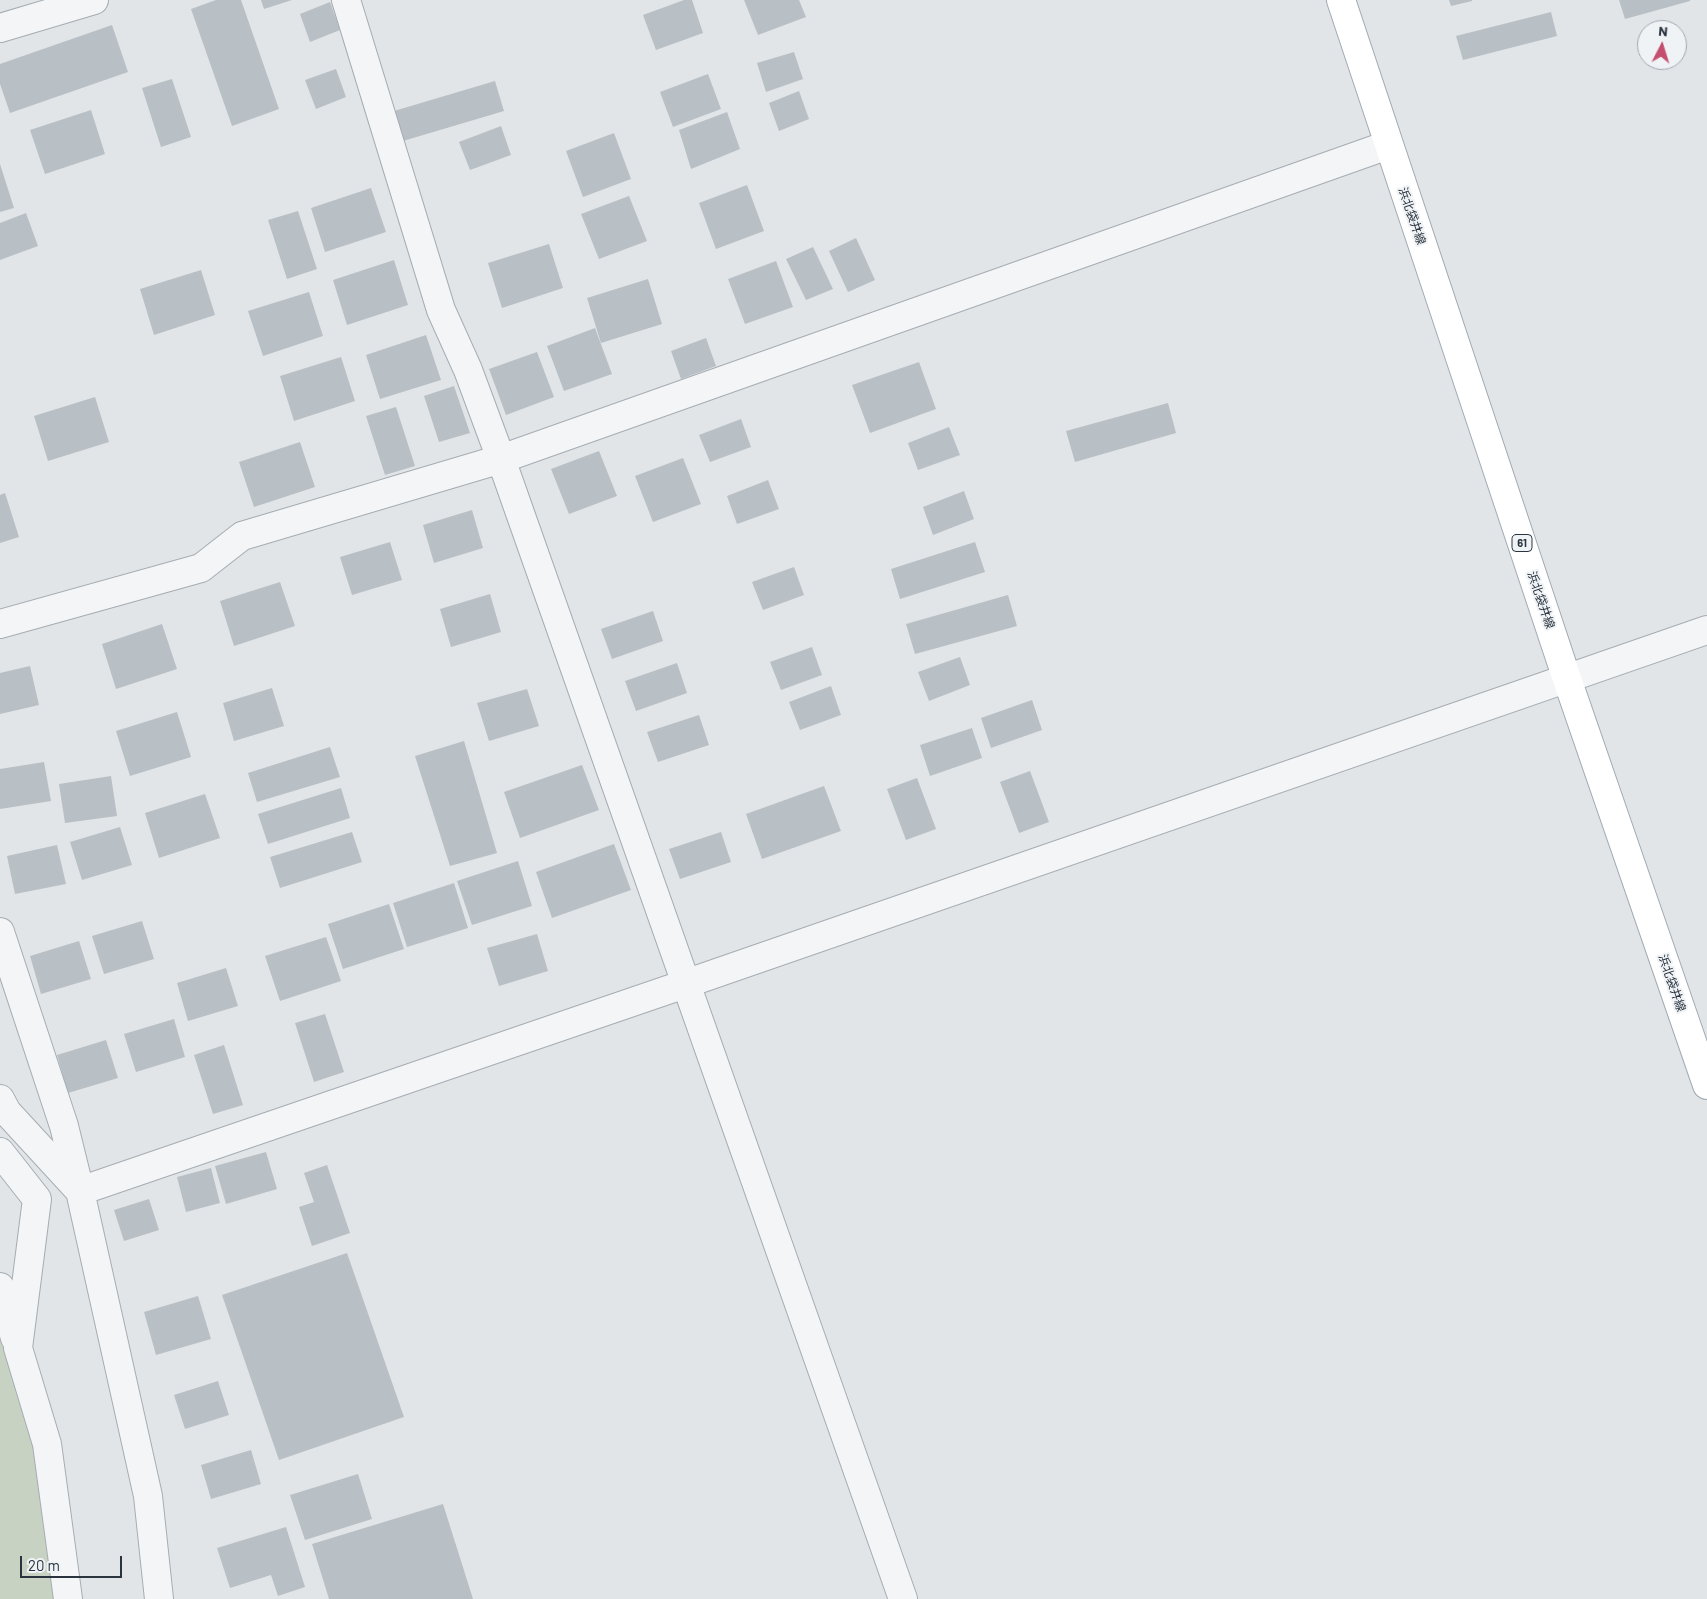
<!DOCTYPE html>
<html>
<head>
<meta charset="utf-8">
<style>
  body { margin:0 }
  #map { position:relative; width:1707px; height:1599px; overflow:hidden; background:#e1e5e8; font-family:Barlow,sans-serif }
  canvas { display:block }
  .north { position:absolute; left:1637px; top:20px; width:50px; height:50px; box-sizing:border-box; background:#f0f3f6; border:1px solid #a1a7ad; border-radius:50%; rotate:5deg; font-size:14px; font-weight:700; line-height:20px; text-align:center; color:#2a343f }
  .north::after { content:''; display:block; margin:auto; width:18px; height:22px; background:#c44f6f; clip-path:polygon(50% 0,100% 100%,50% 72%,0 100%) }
  .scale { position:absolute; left:20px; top:1556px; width:102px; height:22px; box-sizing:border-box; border:2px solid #2a343f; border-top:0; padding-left:6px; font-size:15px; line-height:18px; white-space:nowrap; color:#2a343f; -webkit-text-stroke:4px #f0f3f6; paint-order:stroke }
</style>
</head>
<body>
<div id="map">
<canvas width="1707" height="1599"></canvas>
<div class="north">N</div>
<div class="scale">20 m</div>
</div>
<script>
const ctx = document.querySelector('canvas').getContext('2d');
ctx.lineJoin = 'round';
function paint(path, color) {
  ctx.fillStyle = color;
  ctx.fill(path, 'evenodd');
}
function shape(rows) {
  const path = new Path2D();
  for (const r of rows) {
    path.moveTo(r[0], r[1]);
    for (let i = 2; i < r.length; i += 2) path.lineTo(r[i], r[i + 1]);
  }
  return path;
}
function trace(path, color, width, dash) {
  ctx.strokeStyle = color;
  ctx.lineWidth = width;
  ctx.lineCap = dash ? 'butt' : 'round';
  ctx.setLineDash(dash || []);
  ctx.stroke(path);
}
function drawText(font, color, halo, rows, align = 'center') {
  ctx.font = font + ' Barlow,"Noto Sans JP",sans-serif';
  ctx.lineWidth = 4;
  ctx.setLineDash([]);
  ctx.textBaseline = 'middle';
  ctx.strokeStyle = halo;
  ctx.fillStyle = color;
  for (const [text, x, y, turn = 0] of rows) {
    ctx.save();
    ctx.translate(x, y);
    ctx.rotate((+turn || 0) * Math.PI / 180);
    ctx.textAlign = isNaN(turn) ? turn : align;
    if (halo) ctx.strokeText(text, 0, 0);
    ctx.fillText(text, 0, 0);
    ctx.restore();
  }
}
paint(shape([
  [0,1293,47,1444,66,1599,0,1599]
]), '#c8d2c3');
paint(shape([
  [216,0,241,0,279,109,232,126,191,9],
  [261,0,292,0,264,9],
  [684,0,692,0,703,33,656,50,643,15],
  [744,0,799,0,806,17,758,35],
  [1449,0,1472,0,1472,1,1451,6],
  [1619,0,1690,0,1690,1,1625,19],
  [330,2,340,30,310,42,300,14],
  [1551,12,1557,36,1463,60,1456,36],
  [112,25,128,72,10,113,0,84,0,64],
  [794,52,803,79,766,92,757,63],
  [336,69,346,97,316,109,305,80],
  [708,74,721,109,673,127,660,92],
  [172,79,191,137,161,147,142,88],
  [495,81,504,111,403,141,394,111],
  [799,91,809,119,779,131,769,103],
  [91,110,105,154,45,174,30,130],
  [727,112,740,149,691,169,679,130],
  [501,126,511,155,470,170,459,142],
  [614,133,631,179,583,197,566,151],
  [0,164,14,208,0,212],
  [747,185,764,231,716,249,699,203],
  [371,188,386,232,325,252,311,208],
  [629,196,647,241,599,259,581,214],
  [298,211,317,269,287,279,268,220],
  [26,213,38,246,0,260,0,223],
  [856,238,875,280,848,292,829,251],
  [549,244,563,288,502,308,488,263],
  [813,247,833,289,806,300,786,259],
  [394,260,408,305,347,325,333,280],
  [776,261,793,307,745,324,728,279],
  [201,270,215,315,154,335,140,289],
  [648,279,662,324,601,343,587,298],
  [309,292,323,336,263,356,248,311],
  [595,328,612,374,564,391,547,346],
  [426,335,441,380,380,399,366,355],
  [706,338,716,366,681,379,671,351],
  [537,352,554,397,506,415,489,369],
  [341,357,355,401,294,421,280,376],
  [919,362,936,409,870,433,852,385],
  [454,386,470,433,439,442,424,396],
  [95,397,109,442,48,461,34,416],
  [1168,403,1176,433,1075,462,1066,431],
  [396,407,415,466,385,475,366,416],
  [741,419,751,447,710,462,699,435],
  [949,427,960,455,918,470,908,443],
  [300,442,315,487,254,507,239,462],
  [599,451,617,496,569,514,551,469],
  [683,458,701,504,653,522,635,476],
  [768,480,779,509,737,524,727,496],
  [964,491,974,519,933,535,923,507],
  [5,493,19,537,0,543,0,495],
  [472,510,483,548,434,563,423,525],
  [390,542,402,580,352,595,340,557],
  [975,542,985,572,900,599,891,569],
  [794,567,804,595,763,610,752,582],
  [280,582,295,626,234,646,220,601],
  [490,594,501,632,451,647,440,609],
  [1008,595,1017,626,915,654,906,624],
  [653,611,663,641,612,659,601,629],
  [162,624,177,669,116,689,102,644],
  [812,647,822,675,781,690,770,662],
  [960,657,970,685,929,701,918,672],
  [677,663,687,693,636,711,625,681],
  [30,666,39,705,0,714,0,673],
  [831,686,841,715,800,730,789,702],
  [272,688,284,726,234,741,223,703],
  [527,689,539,726,489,741,477,703],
  [1032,700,1042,730,991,748,981,718],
  [177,712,191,757,130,776,116,731],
  [699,715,709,745,658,762,647,732],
  [972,728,982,758,930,776,920,745],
  [464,741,497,853,450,866,415,756],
  [330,747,340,777,257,802,248,773],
  [44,762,51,801,0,809,0,769],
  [582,765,599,810,520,838,504,792],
  [1030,771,1049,822,1019,833,1000,782],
  [111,776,117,816,65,823,59,784],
  [917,778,936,829,906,840,887,789],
  [824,786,841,831,762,859,746,814],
  [341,788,350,818,268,844,258,814],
  [205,794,220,838,159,858,145,813],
  [120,827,132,865,82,880,70,842],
  [352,832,362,862,280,888,270,857],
  [721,832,731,862,680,879,669,849],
  [614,844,631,890,552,918,536,872],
  [57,845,66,884,15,894,7,856],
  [518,861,532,906,472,925,457,881],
  [454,883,468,928,407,947,393,903],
  [389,904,404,949,343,969,328,924],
  [142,921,154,959,104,974,92,936],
  [537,934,548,971,499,986,487,948],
  [326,937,341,981,280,1001,265,956],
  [79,941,91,979,41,994,30,956],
  [226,968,238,1006,188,1021,177,983],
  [325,1014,344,1072,314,1082,295,1023],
  [174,1019,185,1057,136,1072,124,1034],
  [106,1040,118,1078,68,1093,57,1055],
  [224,1045,243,1105,213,1114,194,1055],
  [266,1152,277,1189,226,1204,215,1166],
  [327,1165,350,1233,312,1246,299,1207,314,1202,304,1173],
  [211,1168,220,1203,186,1212,177,1177],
  [149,1199,159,1230,124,1241,114,1210],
  [347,1253,404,1417,279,1460,222,1295],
  [198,1296,211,1339,156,1355,144,1312],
  [218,1381,229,1415,185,1429,174,1395],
  [251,1450,261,1484,211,1499,201,1465],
  [358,1474,372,1519,305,1540,290,1495],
  [443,1504,473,1599,329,1599,312,1544],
  [286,1527,305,1587,278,1596,271,1575,230,1588,217,1548]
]), '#b8bfc5');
const minor = shape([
  [346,0,441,310,468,370,501,459,903,1599],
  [0,28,94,0],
  [0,624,201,568,242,536,501,459,1388,145],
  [0,932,64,1126,80,1191,148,1496,159,1599],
  [0,1099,7,1112,77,1188],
  [0,1152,37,1199,18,1348,47,1444,68,1599],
  [80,1191,685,984,1707,630],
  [0,1287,15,1338]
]);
const primary = shape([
  [1341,0,1567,679,1707,1085]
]);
trace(minor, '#a6acb2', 30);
trace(primary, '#a1aab3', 30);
trace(minor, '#f3f5f7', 28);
trace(primary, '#fff', 28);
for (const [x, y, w] of [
  [1522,543,20]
]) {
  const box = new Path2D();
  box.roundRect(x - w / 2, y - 8.5, w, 17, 4);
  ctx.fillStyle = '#f0f3f6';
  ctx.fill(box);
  trace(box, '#2a343f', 1);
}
drawText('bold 11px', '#2a343f', null, [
  ["61",1522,543]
]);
drawText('12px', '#2a343f', '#f0f3f6', [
  ["浜北袋井線",1412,216,71],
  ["浜北袋井線",1541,600,71],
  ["浜北袋井線",1672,983,71]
]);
</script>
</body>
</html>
